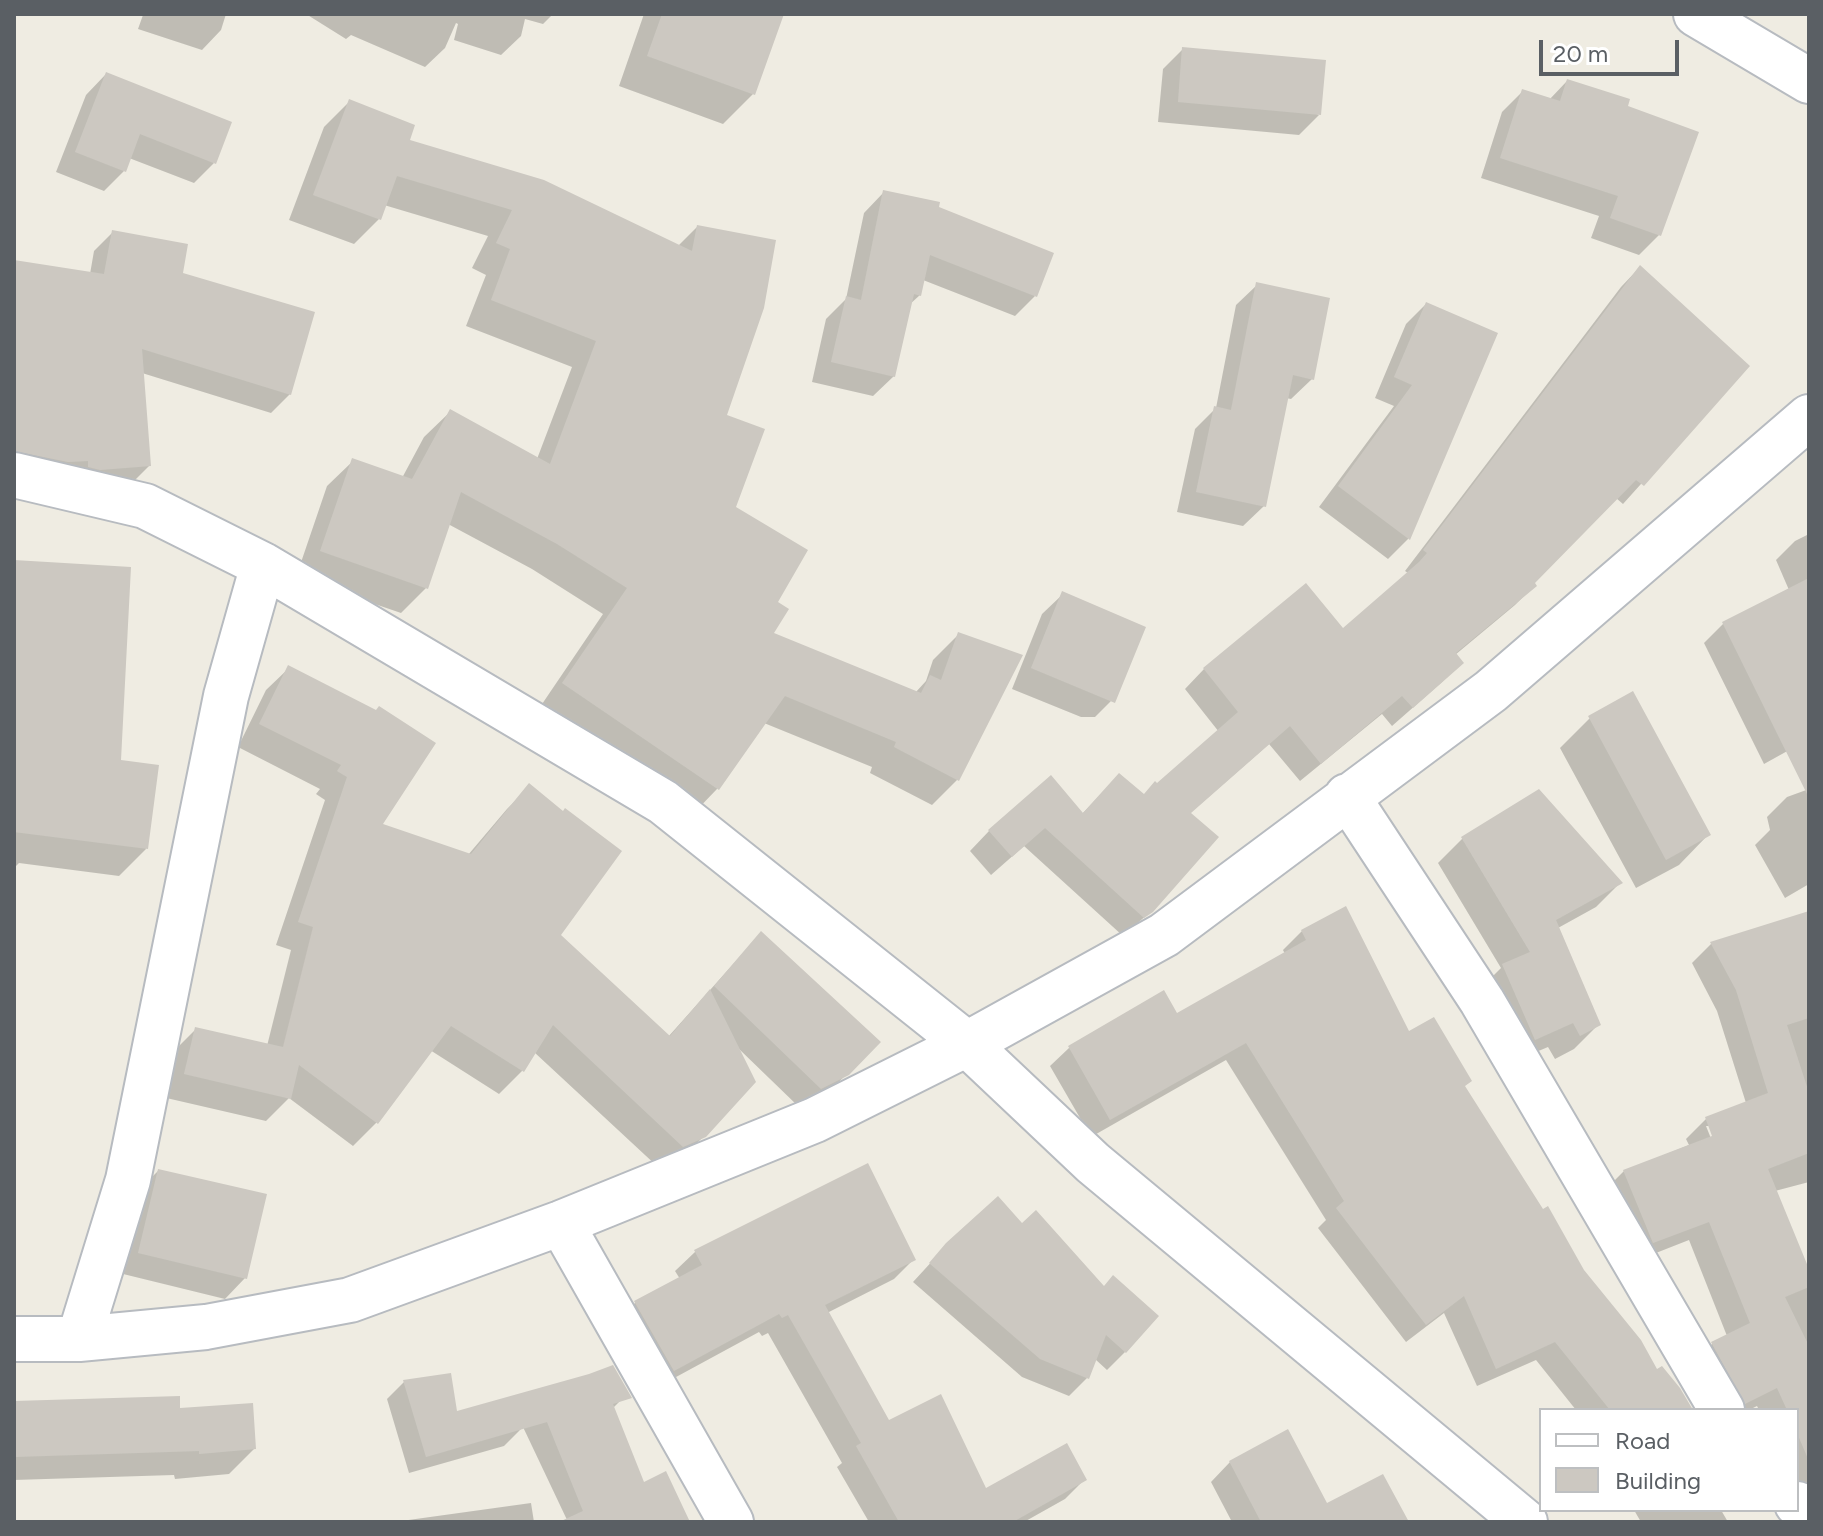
<!DOCTYPE html>
<html>
<head>
<meta charset="utf-8">
<style>
  body { margin:0 }
  #map { position:relative; width:1823px; height:1536px; overflow:hidden; background:#efece2; font-family:Figtree,sans-serif }
  canvas { display:block }
  .frame { position:absolute; inset:0; border:16px solid #5a5f64; pointer-events:none }
  .legend { position:absolute; left:1539px; top:1408px; width:260px; height:104px; box-sizing:border-box; background:#fff; border:2px solid #bdbfc1; margin:0; padding:10px 14px; list-style:none; font-size:24px; color:#5a5f64 }
  .legend li { display:flex; align-items:center; gap:16px; height:40px }
  .legend b { width:40px; border:2px solid #bdbfc1 }
  .scale { position:absolute; left:1539px; top:40px; width:140px; height:36px; box-sizing:border-box; border:4px solid #5a5f64; border-top:0; padding-left:10px; font-size:24px; line-height:28px; white-space:nowrap; color:#5a5f64; -webkit-text-stroke:6px #fff; paint-order:stroke }
</style>
</head>
<body>
<div id="map">
<canvas width="1823" height="1536"></canvas>
<div class="frame"></div>
<ul class="legend">
<li><b style="height:10px;background:#fff"></b>Road</li>
<li><b style="height:22px;background:#ccc8c1"></b>Building</li>
</ul>
<div class="scale">20 m</div>
</div>
<script>
const ctx = document.querySelector('canvas').getContext('2d');
ctx.lineJoin = 'round';
function paint(path, color) {
  ctx.fillStyle = color;
  ctx.fill(path, 'evenodd');
}
function shape(rows) {
  const path = new Path2D();
  for (const r of rows) {
    path.moveTo(r[0], r[1]);
    for (let i = 2; i < r.length; i += 2) path.lineTo(r[i], r[i + 1]);
  }
  return path;
}
function trace(path, color, width, dash) {
  ctx.strokeStyle = color;
  ctx.lineWidth = width;
  ctx.lineCap = dash ? 'butt' : 'round';
  ctx.setLineDash(dash || []);
  ctx.stroke(path);
}
paint(shape([
  [140,14,226,14,221,30,202,50,138,29,143,15],
  [306,14,553,14,543,24,525,19,521,36,501,55,454,40,458,24,456,23,445,48,425,67,351,35,346,39],
  [644,14,782,14,753,94,723,124,619,86],
  [1183,49,1319,115,1299,135,1158,122,1163,69],
  [106,74,214,163,194,183,129,158,124,171,104,191,56,172,86,95],
  [1567,81,1626,107,1659,235,1639,255,1591,238,1599,216,1481,178,1502,112,1523,91,1549,100],
  [350,101,407,141,678,246,697,227,725,416,734,508,775,603,771,634,915,693,926,681,933,660,959,634,958,779,932,805,870,773,872,767,764,723,717,789,692,815,538,710,603,614,532,569,448,524,426,588,401,613,296,577,327,486,353,461,402,478,424,437,450,412,537,459,572,367,466,326,486,275,472,268,488,236,384,205,379,219,354,244,289,220,324,127],
  [884,192,937,208,1035,296,1015,316,923,280,920,295,909,305,894,376,873,396,812,382,826,319,846,299,864,213],
  [113,232,180,274,290,394,271,413,142,373,149,466,130,485,14,472,14,262,90,274,94,251],
  [1640,267,1747,366,1623,504,1616,498,1532,583,1534,586,1515,605,1455,655,1462,663,1442,682,1392,726,1382,714,1300,781,1269,744,1189,814,1149,913,1123,936,1024,846,991,875,970,851,989,831,1082,814,1119,775,1143,796,1219,732,1185,689,1204,669,1343,631,1408,573,1405,571,1621,287],
  [1257,285,1312,379,1291,399,1286,398,1264,506,1243,526,1177,512,1195,429,1216,408,1236,305],
  [1426,304,1496,334,1408,539,1388,559,1319,507,1394,406,1375,398,1406,324],
  [1809,534,1809,739,1764,764,1704,643,1723,624,1789,590,1776,560,1795,541],
  [14,562,119,761,146,849,119,876,19,863,14,868],
  [1063,594,1116,696,1095,717,1081,717,1012,689,1042,614],
  [289,668,380,825,468,855,507,809,530,786,558,935,668,1037,761,933,878,1042,826,1095,800,1108,739,1049,704,1136,680,1160,659,1168,534,1052,522,1071,499,1094,430,1050,376,1123,353,1146,289,1098,266,1121,162,1097,173,1052,196,1029,267,1046,291,950,276,945,325,800,316,794,320,789,238,747,266,690],
  [1590,718,1708,835,1679,865,1636,888,1560,748],
  [1809,789,1809,884,1785,898,1755,845,1770,830,1767,817,1787,797],
  [1463,838,1620,883,1596,907,1558,928,1599,1024,1574,1049,1555,1059,1548,1047,1510,1063,1479,990,1501,968,1438,863],
  [1809,914,1809,1182,1775,1191,1809,1274,1809,1513,1797,1497,1797,1410,1759,1410,1757,1406,1749,1410,1719,1410,1693,1363,1712,1344,1727,1336,1689,1240,1633,1262,1604,1191,1624,1171,1689,1145,1686,1139,1706,1119,1746,1103,1717,1011,1692,963,1711,944],
  [1706,1126,1711,1126,1714,1146],
  [1302,931,1464,1087,1582,1271,1656,1371,1691,1410,1576,1410,1536,1360,1477,1386,1444,1313,1406,1342,1318,1228,1326,1220,1226,1060,1091,1137,1050,1066,1069,1048,1163,993,1176,1016,1285,954,1283,950],
  [867,1166,913,1260,894,1279,827,1313,888,1423,985,1491,1085,1479,1065,1499,1024,1522,869,1522,837,1467,842,1463,768,1333,762,1336,759,1332,654,1389,616,1322,635,1303,680,1279,675,1271,695,1252],
  [158,1171,245,1278,225,1299,119,1273,138,1191],
  [1022,1226,1103,1288,1125,1352,1107,1370,1095,1359,1087,1378,1069,1396,1022,1377,913,1282,947,1245],
  [404,1382,455,1413,627,1394,613,1408,643,1484,677,1522,568,1522,523,1427,504,1446,409,1473,387,1399],
  [14,1403,179,1411,254,1449,229,1474,175,1479,174,1475,14,1480],
  [1230,1462,1326,1506,1391,1522,1232,1522,1211,1482],
  [531,1503,534,1522,394,1522],
  [1634,1510,1721,1510,1728,1522,1641,1522]
]), '#0003');
paint(shape([
  [662,14,784,14,755,95,647,56],
  [1182,47,1326,60,1321,115,1178,102],
  [106,72,232,122,216,164,140,134,126,172,75,152],
  [1567,79,1630,99,1628,106,1699,132,1661,236,1610,218,1618,196,1500,158,1522,89,1560,101],
  [349,99,415,125,410,140,544,180,692,251,697,225,776,240,764,308,727,415,765,429,736,507,808,550,778,602,789,609,774,633,921,693,930,675,941,680,958,632,1023,655,959,781,894,747,896,742,785,696,719,790,562,683,627,588,557,544,461,492,428,589,320,551,352,458,412,479,450,409,550,464,596,341,491,300,510,249,496,243,512,210,397,176,381,220,313,195],
  [883,190,940,202,939,207,1054,253,1037,297,930,255,921,296,914,294,895,377,831,362,846,296,861,300],
  [112,230,188,244,183,273,315,312,291,395,142,349,151,466,100,470,88,467,88,461,68,462,14,451,14,260,104,274],
  [1640,265,1750,366,1644,486,1636,480,1535,583,1537,586,1456,653,1464,663,1413,708,1402,696,1321,764,1290,726,1191,813,1219,837,1153,912,1144,918,1045,828,1012,857,988,830,1051,775,1083,813,1119,773,1144,794,1155,781,1157,783,1238,712,1203,668,1306,583,1343,628,1419,562,1427,553,1423,550],
  [1256,282,1330,298,1314,380,1293,375,1266,507,1196,492,1214,406,1231,410],
  [1426,302,1498,333,1410,540,1338,486,1412,385,1394,377],
  [14,560,131,567,121,760,159,765,148,849,14,832],
  [1809,578,1809,798,1722,622],
  [1062,591,1146,627,1115,703,1031,668],
  [288,665,376,710,379,706,436,743,383,824,471,854,529,783,563,811,565,808,622,851,561,935,670,1036,710,989,756,1082,706,1137,683,1147,553,1025,524,1072,451,1026,378,1124,299,1065,291,1099,184,1074,195,1027,283,1047,313,927,298,922,347,777,337,771,341,765,259,724],
  [1633,691,1711,835,1666,860,1588,716],
  [1539,789,1623,883,1556,920,1601,1025,1580,1036,1573,1023,1535,1040,1502,964,1530,952,1461,837],
  [1346,906,1409,1031,1434,1017,1472,1081,1465,1086,1543,1209,1548,1206,1584,1270,1641,1340,1657,1369,1662,1366,1680,1388,1693,1410,1610,1410,1555,1342,1496,1369,1464,1296,1426,1325,1336,1208,1344,1201,1246,1043,1110,1120,1068,1046,1164,990,1177,1013,1306,940,1301,930],
  [1809,911,1809,1018,1787,1025,1809,1093,1809,1153,1768,1169,1809,1269,1809,1287,1785,1297,1809,1346,1809,1461,1797,1433,1797,1410,1787,1410,1777,1388,1745,1404,1711,1342,1750,1323,1709,1222,1653,1243,1623,1170,1712,1136,1705,1117,1768,1093,1736,990,1710,942],
  [761,931,881,1042,849,1075,821,1089,714,986],
  [868,1163,916,1260,825,1305,889,1420,941,1394,986,1488,1067,1443,1087,1480,1013,1522,899,1522,856,1446,861,1443,788,1315,782,1318,779,1314,674,1371,634,1301,702,1265,694,1250],
  [158,1169,267,1194,247,1279,138,1253],
  [998,1196,1022,1223,1036,1210,1104,1286,1113,1275,1159,1316,1126,1353,1106,1335,1089,1379,1040,1359,929,1263,946,1243],
  [613,1365,632,1398,613,1404,644,1482,666,1471,690,1522,559,1522,583,1511,547,1422,426,1457,403,1380,451,1373,457,1411,589,1374],
  [180,1396,180,1408,253,1403,256,1449,199,1454,199,1451,14,1457,14,1401],
  [1288,1429,1327,1503,1383,1474,1409,1522,1261,1522,1229,1461]
]), '#ccc8c1');
const minor = shape([
  [1696,14,1809,81],
  [14,475,145,506,263,565,663,802,967,1044,1093,1163,1525,1522],
  [1347,796,1482,1001,1722,1410],
  [561,1223,731,1522],
  [14,1339,79,1339,206,1327,350,1300,561,1223,815,1120,967,1044,1164,935,1491,691,1809,417],
  [79,1339,128,1180,226,696,263,565],
  [1797,1504,1802,1508,1809,1508]
]);
trace(minor, '#b7bbc0', 48);
trace(minor, '#fff', 44);
</script>
</body>
</html>
